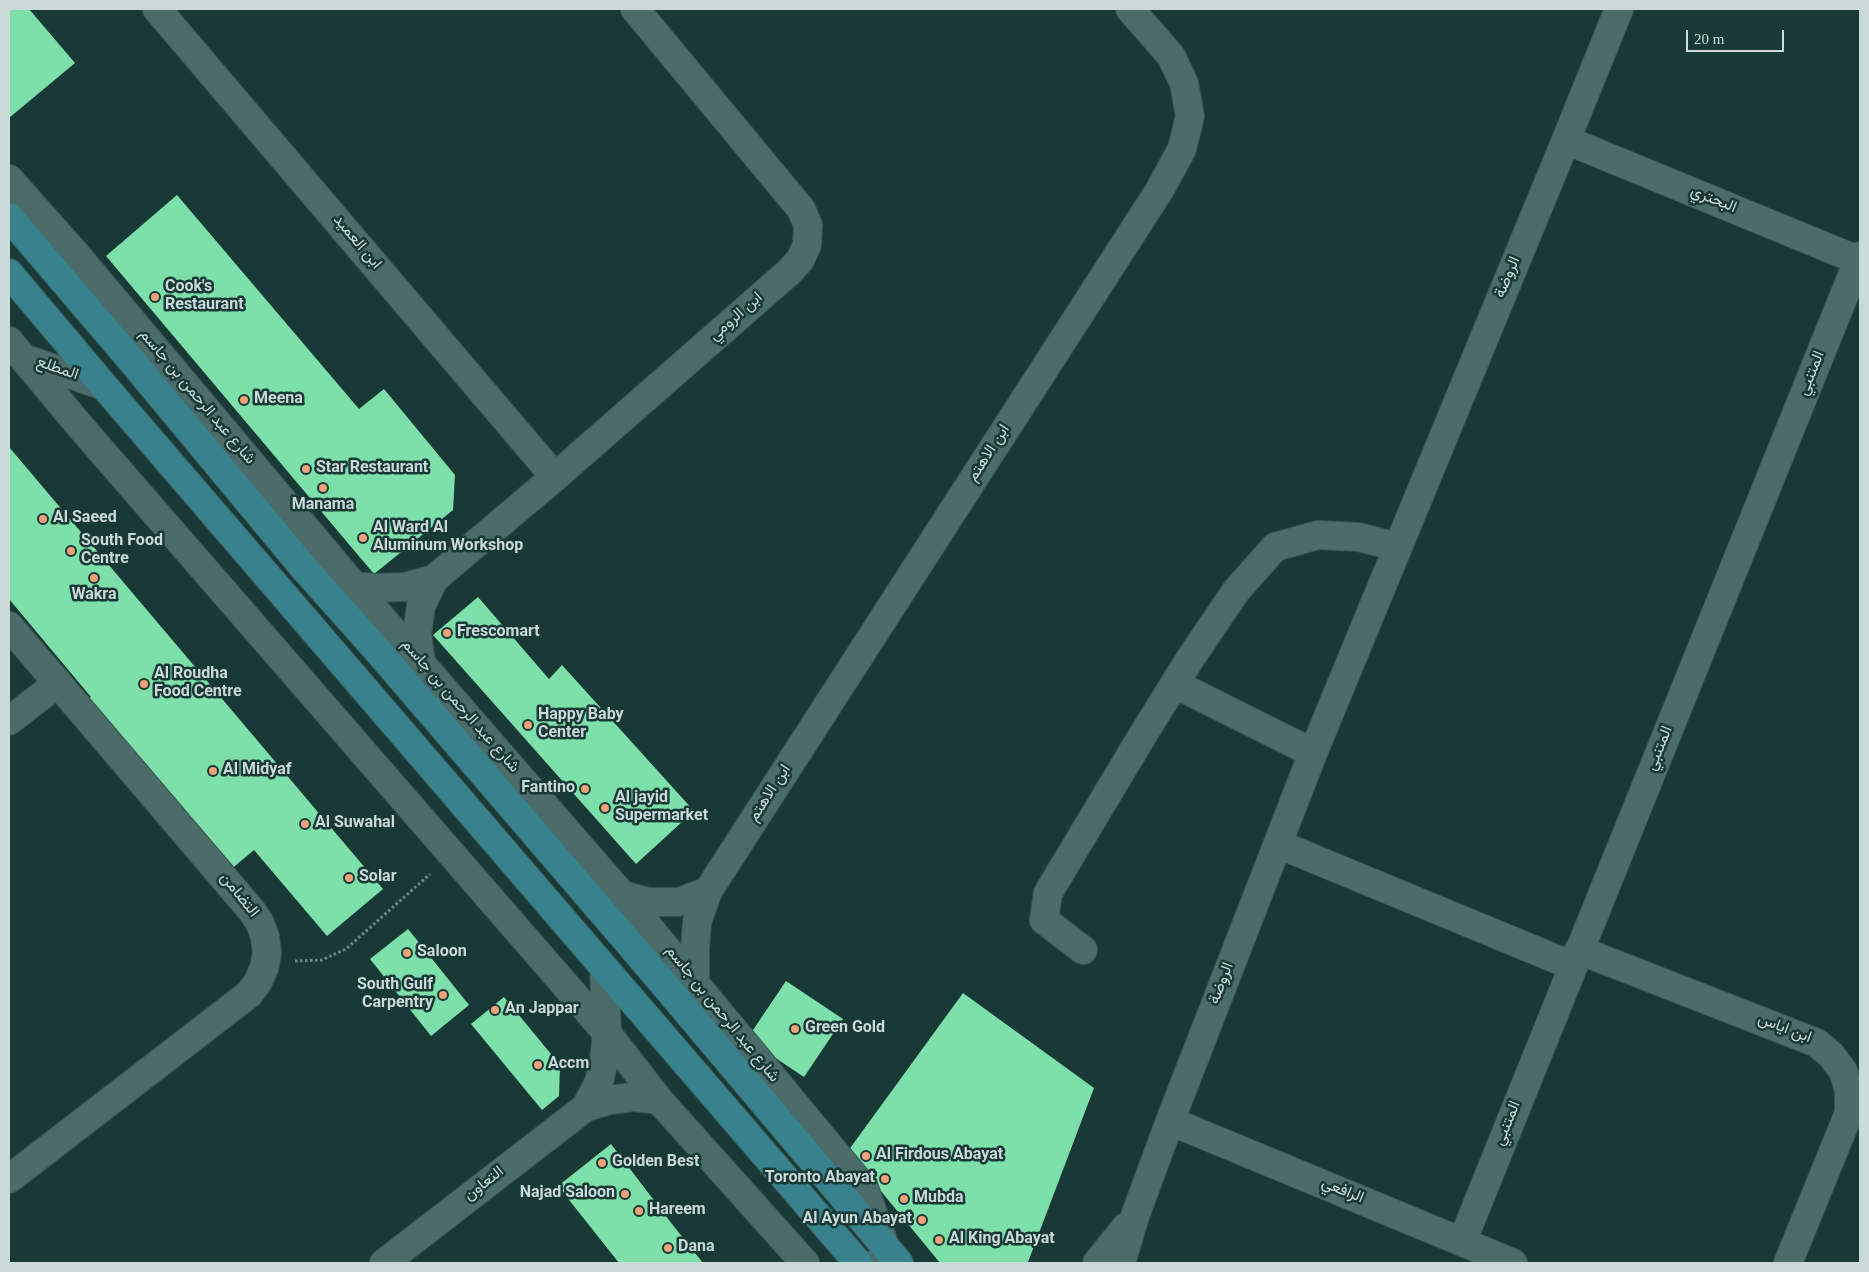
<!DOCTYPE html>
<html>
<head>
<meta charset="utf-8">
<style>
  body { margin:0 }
  #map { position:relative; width:1869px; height:1272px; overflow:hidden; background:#193936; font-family:Georgia,serif }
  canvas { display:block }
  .frame { position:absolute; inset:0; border:10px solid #c9dad8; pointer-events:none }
  .scale { position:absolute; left:1686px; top:30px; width:98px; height:22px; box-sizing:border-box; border:2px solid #c9dad8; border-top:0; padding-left:6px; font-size:15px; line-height:18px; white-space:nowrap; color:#c9dad8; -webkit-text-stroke:4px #193936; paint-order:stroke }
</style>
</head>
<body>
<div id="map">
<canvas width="1869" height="1272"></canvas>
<div class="frame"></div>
<div class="scale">20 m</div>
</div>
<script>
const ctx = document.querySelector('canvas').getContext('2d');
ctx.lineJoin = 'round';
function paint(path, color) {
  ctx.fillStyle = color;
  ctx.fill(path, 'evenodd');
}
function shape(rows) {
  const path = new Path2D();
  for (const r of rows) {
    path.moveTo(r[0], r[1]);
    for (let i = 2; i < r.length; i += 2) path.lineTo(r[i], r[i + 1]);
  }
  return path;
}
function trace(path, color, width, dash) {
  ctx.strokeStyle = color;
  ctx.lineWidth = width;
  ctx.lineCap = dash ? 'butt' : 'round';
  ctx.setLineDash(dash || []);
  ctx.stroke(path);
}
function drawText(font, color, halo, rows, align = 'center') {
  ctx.font = font + ' Georgia,Vazirmatn,serif';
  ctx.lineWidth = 5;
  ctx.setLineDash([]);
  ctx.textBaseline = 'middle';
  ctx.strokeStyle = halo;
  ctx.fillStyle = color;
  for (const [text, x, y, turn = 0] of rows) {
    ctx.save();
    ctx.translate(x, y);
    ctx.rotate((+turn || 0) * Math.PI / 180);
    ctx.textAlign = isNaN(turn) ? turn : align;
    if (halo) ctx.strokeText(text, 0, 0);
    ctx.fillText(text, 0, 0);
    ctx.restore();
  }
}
paint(shape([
  [9,9,29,9,75,63,9,118],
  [177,195,359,409,384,389,455,475,453,510,374,574,106,256],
  [9,447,383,889,327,936,254,850,229,871,85,700,91,697,9,599],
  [478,597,549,679,562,665,694,811,636,864,433,635],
  [408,929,469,1005,431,1036,370,959],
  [786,981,843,1019,804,1077,747,1039],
  [963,993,1094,1088,1028,1262,1025,1263,940,1263,848,1151],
  [504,997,560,1065,559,1096,542,1110,471,1024],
  [611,1144,672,1224,703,1263,619,1263,558,1186]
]), '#7ddfa9');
const minor = shape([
  [157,9,555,477],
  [1566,140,1860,261],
  [9,179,74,252,354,586,622,895,864,1188,886,1249,883,1257,877,1263],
  [9,341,79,425,607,1033,659,1100,805,1263],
  [23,358,104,386],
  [344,582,354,586,375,588,405,587,434,579],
  [9,626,252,911,260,923,265,937,267,953,264,968,258,982,249,994,9,1179],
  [421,663,417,634,421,606,434,579,555,477,789,272,800,260,807,245,808,225,801,209,635,9],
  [1175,684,1313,753],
  [9,721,58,683],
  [1278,844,1573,966],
  [622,895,648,902,679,902,708,891],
  [1083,950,1044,920,1048,893,1144,733,1190,659,1236,591,1275,547,1318,535,1359,537,1397,547],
  [1579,950,1817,1043,1831,1055,1843,1071,1849,1090,1849,1113,1788,1263],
  [695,983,695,949,697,922,708,891,1159,191,1182,149,1190,116,1184,83,1171,56,1130,9],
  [586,1107,599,1082,604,1060,607,1033,604,968],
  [1170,1121,1513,1263],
  [1462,1242,1860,256],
  [384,1263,586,1107,610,1100,634,1097,659,1100],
  [1097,1263,1126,1227],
  [1121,1263,1135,1216,1170,1121,1313,753,1566,140,1619,9]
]);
const major = shape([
  [9,217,131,360,303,567,377,650,640,956,899,1263],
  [9,273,104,386,858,1263]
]);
trace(minor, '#385451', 30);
trace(major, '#385451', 30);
trace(shape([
  [295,961,322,960,346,949,430,874]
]), '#718a87', 3, [2.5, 2.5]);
trace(minor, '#4b6c68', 28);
trace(major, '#38828d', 28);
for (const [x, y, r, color] of [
  [155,297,5,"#f0a279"],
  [244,400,5,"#f0a279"],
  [306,469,5,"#f0a279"],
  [323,488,5,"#f0a279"],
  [43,519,5,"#f0a279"],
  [363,538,5,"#f0a279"],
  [71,551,5,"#f0a279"],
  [94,578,5,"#f0a279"],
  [447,633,5,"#f0a279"],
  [144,684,5,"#f0a279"],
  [528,725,5,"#f0a279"],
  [213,771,5,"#f0a279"],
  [585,789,5,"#f0a279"],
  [605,808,5,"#f0a279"],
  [305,824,5,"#f0a279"],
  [349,878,5,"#f0a279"],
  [407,953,5,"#f0a279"],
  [443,995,5,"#f0a279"],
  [495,1010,5,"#f0a279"],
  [795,1029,5,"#f0a279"],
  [538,1065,5,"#f0a279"],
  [866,1156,5,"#f0a279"],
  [602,1163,5,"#f0a279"],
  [885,1179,5,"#f0a279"],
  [625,1194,5,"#f0a279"],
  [904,1199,5,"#f0a279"],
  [639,1211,5,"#f0a279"],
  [922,1220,5,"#f0a279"],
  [939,1240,5,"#f0a279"],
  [668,1248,5,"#f0a279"]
]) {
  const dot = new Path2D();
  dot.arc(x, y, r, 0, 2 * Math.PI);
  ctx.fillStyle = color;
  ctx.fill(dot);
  trace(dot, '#193936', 2);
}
drawText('16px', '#c9dad8', '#193936', [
  ["البحتري",1713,201,22],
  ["ابن العميد",356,243,50],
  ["الروضة",1509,278,-67],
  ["ابن الرومي",737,318,-41],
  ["المطلع",57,370,19],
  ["المتنبي",1813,374,-68],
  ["شارع عبد الرحمن بن جاسم",196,398,50],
  ["ابن الاهتم",990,454,-57],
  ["شارع عبد الرحمن بن جاسم",459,707,49],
  ["المتنبي",1661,749,-68],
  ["ابن الاهتم",771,794,-57],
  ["التضامن",238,896,51],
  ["الروضة",1223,984,-69],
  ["شارع عبد الرحمن بن جاسم",721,1015,51],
  ["ابن اياس",1784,1030,21],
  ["المتنبي",1509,1124,-68],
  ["التعاون",485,1185,-38],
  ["الرافعي",1342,1192,22]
]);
drawText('bold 16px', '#c9dad8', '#193936', [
  ["Cook's",165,288],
  ["Restaurant",165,306],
  ["Meena",254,400],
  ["Star Restaurant",316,469],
  ["Manama",323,506,"center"],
  ["Al Saeed",53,519],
  ["Al Ward Al",373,529],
  ["Aluminum Workshop",373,547],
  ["South Food",81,542],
  ["Centre",81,560],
  ["Wakra",94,596,"center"],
  ["Frescomart",457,633],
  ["Al Roudha",154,675],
  ["Food Centre",154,693],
  ["Happy Baby",538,716],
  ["Center",538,734],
  ["Al Midyaf",223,771],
  ["Fantino",575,789,"right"],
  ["Al jayid",615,799],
  ["Supermarket",615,817],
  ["Al Suwahal",315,824],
  ["Solar",359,878],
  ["Saloon",417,953],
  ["South Gulf",433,986,"right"],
  ["Carpentry",433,1004,"right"],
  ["An Jappar",505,1010],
  ["Green Gold",805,1029],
  ["Accm",548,1065],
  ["Al Firdous Abayat",876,1156],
  ["Golden Best",612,1163],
  ["Toronto Abayat",875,1179,"right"],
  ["Najad Saloon",615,1194,"right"],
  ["Mubda",914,1199],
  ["Hareem",649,1211],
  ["Al Ayun Abayat",912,1220,"right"],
  ["Al King Abayat",949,1240],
  ["Dana",678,1248]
], 'left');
</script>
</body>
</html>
